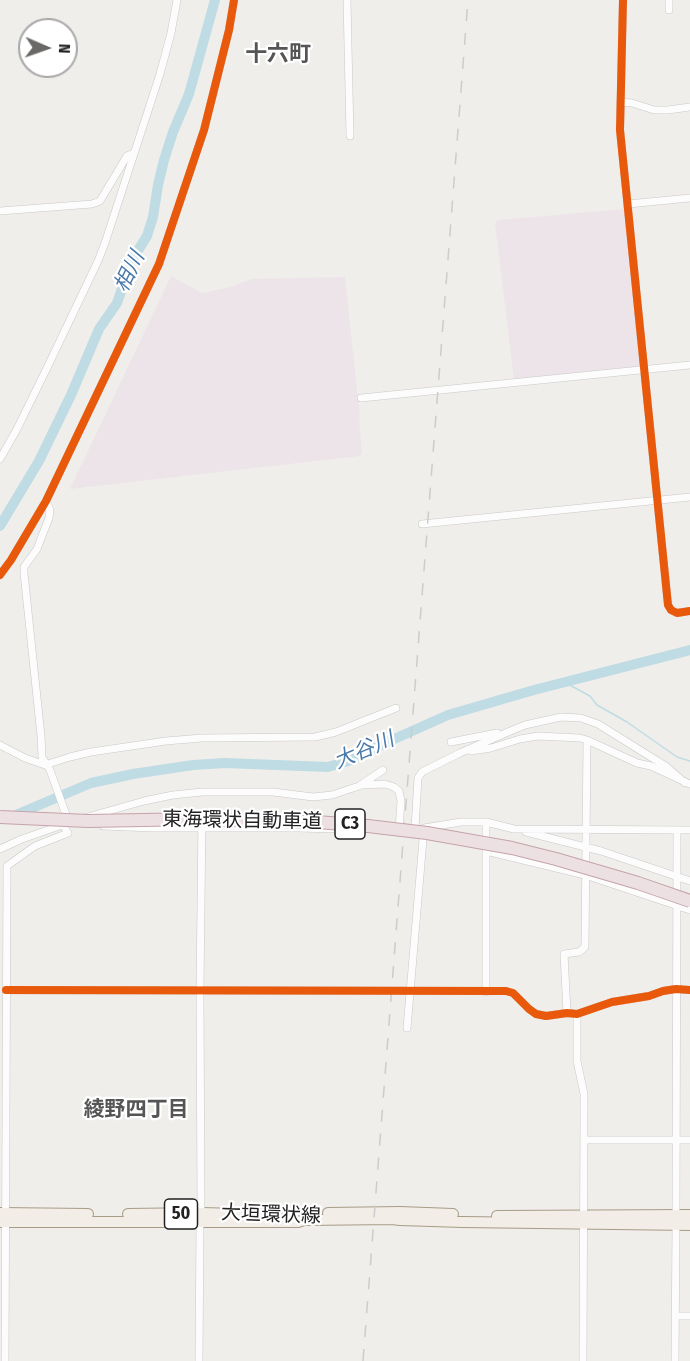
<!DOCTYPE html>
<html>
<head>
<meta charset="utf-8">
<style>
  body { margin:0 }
  #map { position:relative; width:690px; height:1361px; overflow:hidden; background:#f0eeeb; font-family:"Fira Sans Condensed",sans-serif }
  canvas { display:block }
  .north { position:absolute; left:18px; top:18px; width:60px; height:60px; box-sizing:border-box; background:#fff; border:2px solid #a7a7a7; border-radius:50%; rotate:92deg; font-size:16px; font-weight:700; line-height:24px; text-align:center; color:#222 }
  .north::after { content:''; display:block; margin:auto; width:21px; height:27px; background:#6a6968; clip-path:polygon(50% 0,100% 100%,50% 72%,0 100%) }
</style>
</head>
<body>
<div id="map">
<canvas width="690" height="1361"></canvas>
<div class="north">N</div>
</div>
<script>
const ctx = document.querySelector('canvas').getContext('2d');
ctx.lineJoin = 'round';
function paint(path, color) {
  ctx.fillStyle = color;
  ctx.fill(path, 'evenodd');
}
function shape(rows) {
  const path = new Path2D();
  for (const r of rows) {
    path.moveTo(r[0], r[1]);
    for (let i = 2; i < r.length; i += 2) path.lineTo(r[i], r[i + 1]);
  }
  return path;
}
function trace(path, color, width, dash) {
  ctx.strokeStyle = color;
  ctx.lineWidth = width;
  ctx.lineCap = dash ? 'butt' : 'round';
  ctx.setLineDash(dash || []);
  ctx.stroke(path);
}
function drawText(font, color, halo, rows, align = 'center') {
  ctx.font = font + ' "Fira Sans Condensed","Noto Sans JP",sans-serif';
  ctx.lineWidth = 4.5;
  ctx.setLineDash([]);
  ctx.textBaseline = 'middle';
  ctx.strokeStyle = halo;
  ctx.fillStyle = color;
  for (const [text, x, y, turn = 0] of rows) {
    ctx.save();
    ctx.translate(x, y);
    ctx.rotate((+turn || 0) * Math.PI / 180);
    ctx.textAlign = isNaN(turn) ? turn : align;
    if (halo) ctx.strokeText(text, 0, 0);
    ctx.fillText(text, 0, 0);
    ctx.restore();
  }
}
paint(shape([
  [626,209,641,362,640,365,637,367,514,380,495,223,498,220],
  [171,276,202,293,231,287,251,279,345,277,360,417,359,419,362,453,360,456,70,489]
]), '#ede4e9');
trace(shape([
  [566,683,590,696,597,705,627,722,677,757,690,761]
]), '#bfdbe3', 1.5);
trace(shape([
  [0,526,39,461,71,395,99,329,117,303,132,260,147,236,153,217,158,185,164,160,173,132,189,94,215,0],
  [11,817,91,783,133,774,193,765,225,763,328,767,348,761,392,740,448,715,534,690,690,650]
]), '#bfdbe3', 10);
const minor = shape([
  [347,0,350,136],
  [623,0,620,130,668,605,671,610,677,613,690,611],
  [669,0,669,10],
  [620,102,632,103,654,110,668,110,690,107],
  [628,204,690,198],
  [0,211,92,204,100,201,127,156,134,153],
  [361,398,690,365],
  [0,459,16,431,47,368,98,261,105,243,160,74,171,33,177,0],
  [46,501,50,510,49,518,37,549,24,567,24,573,41,736,42,757,50,770,69,823],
  [422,524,690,497],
  [0,575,11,560,46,501,159,264,204,130,229,30,234,0],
  [451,742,497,733],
  [0,745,25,758,45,765,70,757,91,752,166,741,202,738,315,737,336,732,396,708],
  [471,751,491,748,520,739,538,736,580,738,587,740,637,763,651,766,690,784],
  [362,785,385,784,394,787,399,791,401,801,399,829,400,829],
  [84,818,144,801,173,795,202,792,273,792,313,797,332,795,359,786,383,770],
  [486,822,486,992],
  [103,826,153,828,298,828,338,829],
  [415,828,418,778,422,772,460,753,508,732,525,725,561,717,581,718,598,724,667,767,685,783],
  [526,832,601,851,690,881],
  [0,849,22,839,65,824],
  [486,851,585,875,690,910],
  [6,990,506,991,513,993,529,1009,536,1014,546,1016,567,1013,577,1014,612,1002,649,996,663,991,676,989,690,990],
  [567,1013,564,954,579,952,585,947,587,740],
  [577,1014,577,1061,584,1094,584,1108,583,1361],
  [407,1028,424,828,461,822,486,822,514,829,690,830],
  [584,1140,690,1140],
  [201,1213,200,991,202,817],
  [676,1215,677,830],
  [675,1316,690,1316],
  [5,1361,7,866,35,846,68,833,63,825],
  [199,1361,200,1222],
  [675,1361,676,1224]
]);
const primary = shape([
  [0,1213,88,1214],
  [328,1213,400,1212,453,1214],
  [128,1214,201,1213,277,1215],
  [497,1216,690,1215],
  [0,1222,298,1222,304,1220,392,1219,400,1220,463,1222,690,1225]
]);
trace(minor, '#c9c8c7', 8);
trace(primary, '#a79c86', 12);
trace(minor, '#fdfcfc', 7);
trace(primary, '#f3ede7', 10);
trace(shape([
  [363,1361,468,0]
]), '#ccc', 1.5, [12, 12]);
const motorwayBridge = shape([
  [0,817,88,821,198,819,317,822,368,826,427,833,512,848,556,859,638,883,690,901]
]);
trace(motorwayBridge, '#c5a2ac', 14, []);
trace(motorwayBridge, '#ece0e2', 12);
trace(shape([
  [623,0,620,130,668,605,671,610,677,613,690,611],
  [0,575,11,560,46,501,159,264,204,130,229,30,234,0],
  [6,990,506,991,513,993,529,1009,536,1014,546,1016,567,1013,577,1014,612,1002,649,996,663,991,676,989,690,990]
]), '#e8590c', 8);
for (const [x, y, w] of [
  [350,824,30],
  [181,1214,33]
]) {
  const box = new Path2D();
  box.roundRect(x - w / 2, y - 15, w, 30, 4.5);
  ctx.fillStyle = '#fff';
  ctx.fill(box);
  trace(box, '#222', 1.5);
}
drawText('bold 18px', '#222', null, [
  ["C3",350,824],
  ["50",181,1214]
]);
drawText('20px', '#222', '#fff', [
  ["東海環状自動車道",242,821,1],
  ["大垣環状線",271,1215,2]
]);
drawText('italic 21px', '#4a7aab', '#fff', [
  ["相川",130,272,-64],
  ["大谷川",364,751,-23]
]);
drawText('bold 21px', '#555', '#fff', [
  ["綾野四丁目",136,1110]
]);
drawText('bold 22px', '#555', '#fff', [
  ["十六町",278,55]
]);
</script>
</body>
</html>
